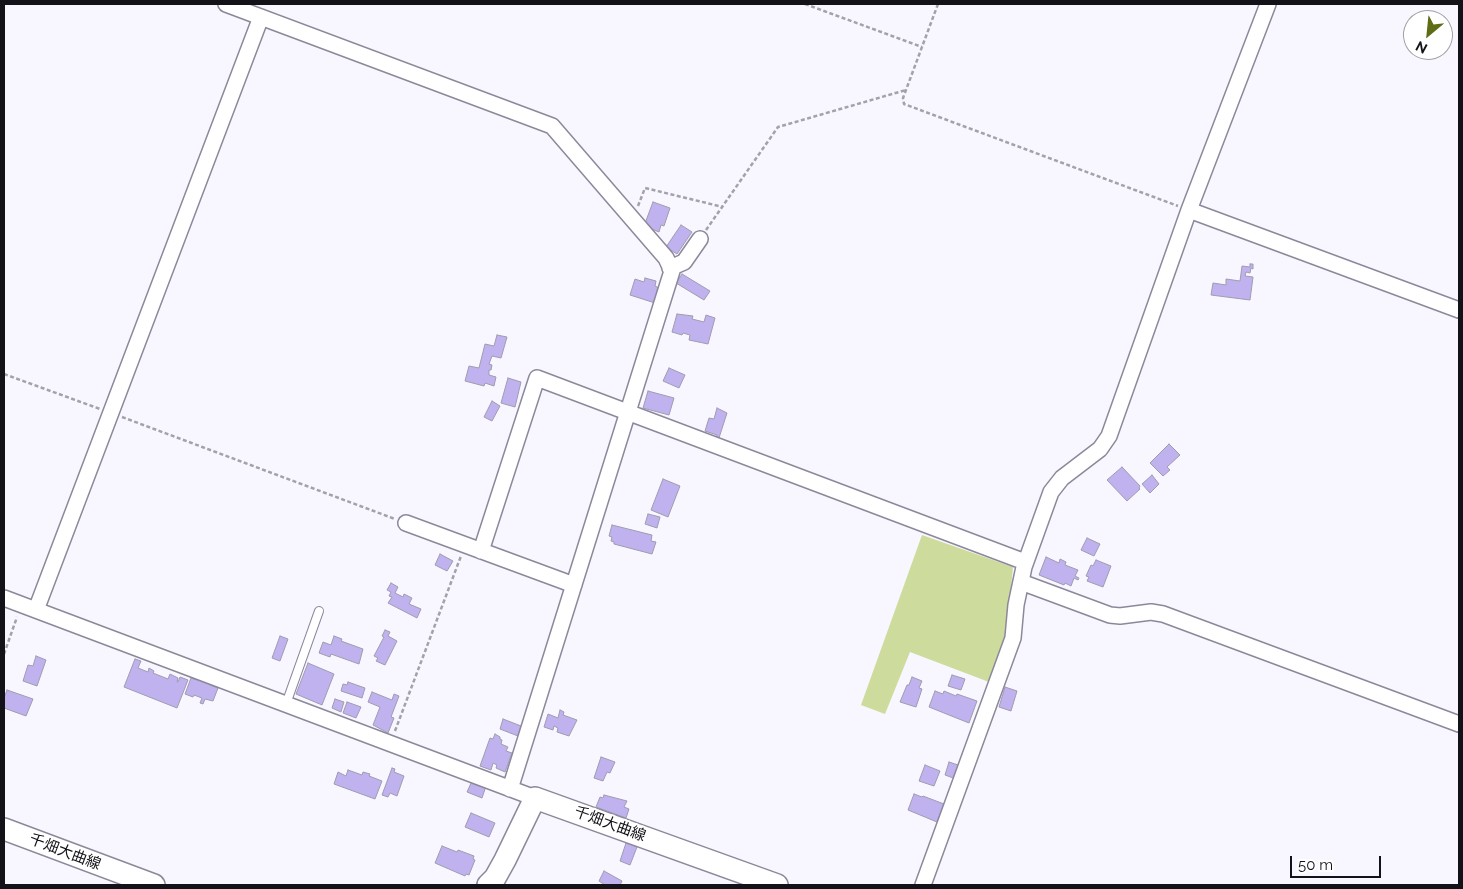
<!DOCTYPE html>
<html>
<head>
<meta charset="utf-8">
<style>
  body { margin:0 }
  #map { position:relative; width:1463px; height:889px; overflow:hidden; background:#f8f6fe; font-family:Raleway,sans-serif }
  canvas { display:block }
  .frame { position:absolute; inset:0; border:5px solid #141219; pointer-events:none }
  .north { position:absolute; left:1403px; top:10px; width:50px; height:50px; box-sizing:border-box; background:#fff; border:1px solid #a1a0a3; border-radius:50%; rotate:208deg; font-size:14px; font-weight:700; line-height:20px; text-align:center; color:#141219 }
  .north::after { content:''; display:block; margin:auto; width:18px; height:22px; background:#5e6c16; clip-path:polygon(50% 0,100% 100%,50% 72%,0 100%) }
  .scale { position:absolute; left:1290px; top:856px; width:91px; height:22px; box-sizing:border-box; border:2px solid #141219; border-top:0; padding-left:6px; font-size:15px; line-height:18px; white-space:nowrap; color:#141219; -webkit-text-stroke:4px #fff; paint-order:stroke }
</style>
</head>
<body>
<div id="map">
<canvas width="1463" height="889"></canvas>
<div class="frame"></div>
<div class="north">N</div>
<div class="scale">50 m</div>
</div>
<script>
const ctx = document.querySelector('canvas').getContext('2d');
ctx.lineJoin = 'round';
function paint(path, color) {
  ctx.fillStyle = color;
  ctx.fill(path, 'evenodd');
}
function shape(rows) {
  const path = new Path2D();
  for (const r of rows) {
    path.moveTo(r[0], r[1]);
    for (let i = 2; i < r.length; i += 2) path.lineTo(r[i], r[i + 1]);
  }
  return path;
}
function trace(path, color, width, dash) {
  ctx.strokeStyle = color;
  ctx.lineWidth = width;
  ctx.lineCap = dash ? 'butt' : 'round';
  ctx.setLineDash(dash || []);
  ctx.stroke(path);
}
function drawText(font, color, halo, rows, align = 'center') {
  ctx.font = font + ' Raleway,"Noto Sans JP",sans-serif';
  ctx.lineWidth = 4;
  ctx.setLineDash([]);
  ctx.textBaseline = 'middle';
  ctx.strokeStyle = halo;
  ctx.fillStyle = color;
  for (const [text, x, y, turn = 0] of rows) {
    ctx.save();
    ctx.translate(x, y);
    ctx.rotate((+turn || 0) * Math.PI / 180);
    ctx.textAlign = isNaN(turn) ? turn : align;
    if (halo) ctx.strokeText(text, 0, 0);
    ctx.fillText(text, 0, 0);
    ctx.restore();
  }
}
paint(shape([
  [922,535,1013,567,1007,632,989,682,910,652,885,714,861,705]
]), '#cddc9c');
const building = shape([
  [653,202,670,208,664,226,661,225,659,232,644,226,653,202],
  [681,225,692,232,677,254,666,247,681,225],
  [1250,264,1253,264,1253,269,1251,268,1250,273,1246,272,1245,276,1253,277,1250,300,1211,295,1213,283,1226,285,1226,279,1240,281,1242,266,1250,267,1250,264],
  [682,274,710,291,704,300,676,283,682,274],
  [645,278,656,281,655,286,659,288,655,303,630,295,635,279,644,282,645,278],
  [677,314,693,316,692,319,704,322,706,315,715,318,708,344,689,340,690,335,683,333,682,335,672,332,677,314],
  [497,335,507,337,501,358,492,356,489,364,492,365,491,370,489,370,489,375,496,377,494,386,485,383,484,386,465,381,469,366,479,368,485,344,494,346,497,335],
  [669,368,685,375,679,388,663,381,669,368],
  [508,378,521,382,515,407,501,403,508,378],
  [648,391,674,398,669,415,643,408,648,391],
  [492,401,500,406,492,421,484,417,492,401],
  [717,408,727,413,718,441,715,441,717,435,705,431,709,418,714,419,717,408],
  [1169,444,1180,455,1167,467,1170,470,1163,476,1150,463,1169,444],
  [1122,467,1140,486,1139,488,1140,489,1127,501,1107,480,1122,467],
  [1152,475,1159,484,1150,493,1142,484,1152,475],
  [663,479,680,486,668,517,651,510,663,479],
  [648,514,660,517,657,528,645,524,648,514],
  [612,525,652,535,651,541,656,542,652,554,614,544,614,542,611,541,612,537,609,536,612,525],
  [1087,538,1100,544,1094,556,1081,550,1087,538],
  [440,554,453,561,447,571,435,565,440,554],
  [1046,557,1059,563,1060,559,1066,562,1065,565,1078,570,1075,576,1079,578,1078,580,1074,578,1071,586,1065,583,1064,585,1039,575,1046,557],
  [1096,560,1111,566,1103,587,1087,581,1089,577,1086,576,1091,565,1093,566,1096,560],
  [391,583,398,587,395,593,403,597,404,594,412,598,409,604,421,609,417,618,388,603,392,597,389,596,391,592,387,590,391,583],
  [385,630,390,632,388,636,397,641,385,665,376,661,378,658,374,656,384,637,382,636,385,630],
  [280,636,288,639,280,661,272,658,280,636],
  [334,636,342,639,341,641,363,649,359,664,331,654,330,657,319,653,323,642,331,645,334,636],
  [36,656,46,660,37,686,23,681,28,665,33,666,36,656],
  [135,659,141,661,138,668,148,672,149,668,154,671,153,673,168,679,170,674,178,678,177,682,178,682,180,677,188,680,177,708,124,687,135,659],
  [308,663,334,674,322,705,296,694,308,663],
  [952,675,965,679,961,690,948,686,952,675],
  [912,677,922,681,919,688,922,689,916,707,900,702,907,685,909,685,912,677],
  [191,678,197,680,198,678,211,683,210,685,218,688,213,701,205,699,203,704,200,703,202,698,194,695,193,697,185,694,191,678],
  [348,682,365,688,362,698,341,691,343,684,347,685,348,682],
  [1005,687,1017,691,1011,711,999,707,1005,687],
  [7,690,33,699,26,716,4,708,4,698,7,690],
  [935,691,943,694,944,691,956,696,957,694,977,701,969,723,929,707,935,691],
  [372,692,392,700,394,694,399,696,391,717,394,718,388,733,373,725,380,707,368,702,372,692],
  [335,699,344,702,341,712,332,708,335,699],
  [347,702,361,707,356,718,343,713,347,702],
  [560,710,564,712,563,715,577,720,569,736,557,732,558,728,554,726,553,730,544,727,548,714,558,718,560,710],
  [503,719,521,726,518,736,500,729,503,719],
  [495,734,500,737,500,739,502,740,501,744,508,747,506,751,512,753,505,772,496,768,497,765,493,763,491,770,480,766,490,738,493,739,495,734],
  [601,757,615,762,610,773,607,772,603,781,594,778,601,757],
  [949,762,961,766,956,779,945,775,949,762],
  [925,765,940,771,934,786,919,781,925,765],
  [392,768,395,769,394,772,404,776,397,796,390,793,388,797,382,795,392,768],
  [348,770,362,775,363,772,370,774,369,776,382,781,375,799,334,784,338,772,346,776,348,770],
  [472,781,486,786,482,798,467,792,472,781],
  [914,794,922,797,923,796,944,804,937,822,908,810,914,794],
  [604,795,627,801,624,807,629,809,626,818,596,807,600,797,603,798,604,795],
  [471,813,495,823,489,837,465,827,471,813],
  [626,843,637,847,630,865,620,861,626,843],
  [442,846,457,852,458,850,474,856,473,859,475,860,469,875,466,874,465,876,435,863,442,846],
  [604,871,622,881,620,885,605,885,599,881,604,871]
]);
paint(building, '#c0b1ef');
trace(building, '#a09caf', 1);
const lane = shape([
  [286,704,319,611]
]);
const street = shape([
  [226,4,552,126,666,258,672,271,510,789],
  [1189,210,1459,310],
  [670,268,684,262,700,239],
  [406,523,574,585],
  [481,551,537,378,1025,562],
  [1021,582,1110,615,1120,616,1151,612,1163,614,1459,724],
  [4,598,535,798],
  [36,610,261,17],
  [923,885,1013,638,1016,605,1024,567,1051,492,1062,478,1100,449,1109,436,1189,210,1268,4]
]);
const secondary = shape([
  [4,829,154,885],
  [488,885,495,878,505,860,535,798,777,885]
]);
trace(lane, '#8c889b', 10);
trace(street, '#8c889b', 18);
trace(secondary, '#8c889b', 24);
trace(shape([
  [805,4,922,47],
  [938,4,903,98,904,104,1178,206],
  [638,206,645,188,723,207],
  [706,230,778,127,906,90],
  [4,374,100,409],
  [122,417,395,519],
  [4,654,17,617],
  [395,731,461,556]
]), '#a3a1a9', 2.5, [4, 2.5]);
trace(lane, '#fff', 8);
trace(street, '#fff', 15);
trace(secondary, '#fff', 21);
drawText('15px', '#141219', '#fff', [
  ["千畑大曲線",610,824,20],
  ["千畑大曲線",65,852,21]
]);
</script>
</body>
</html>
